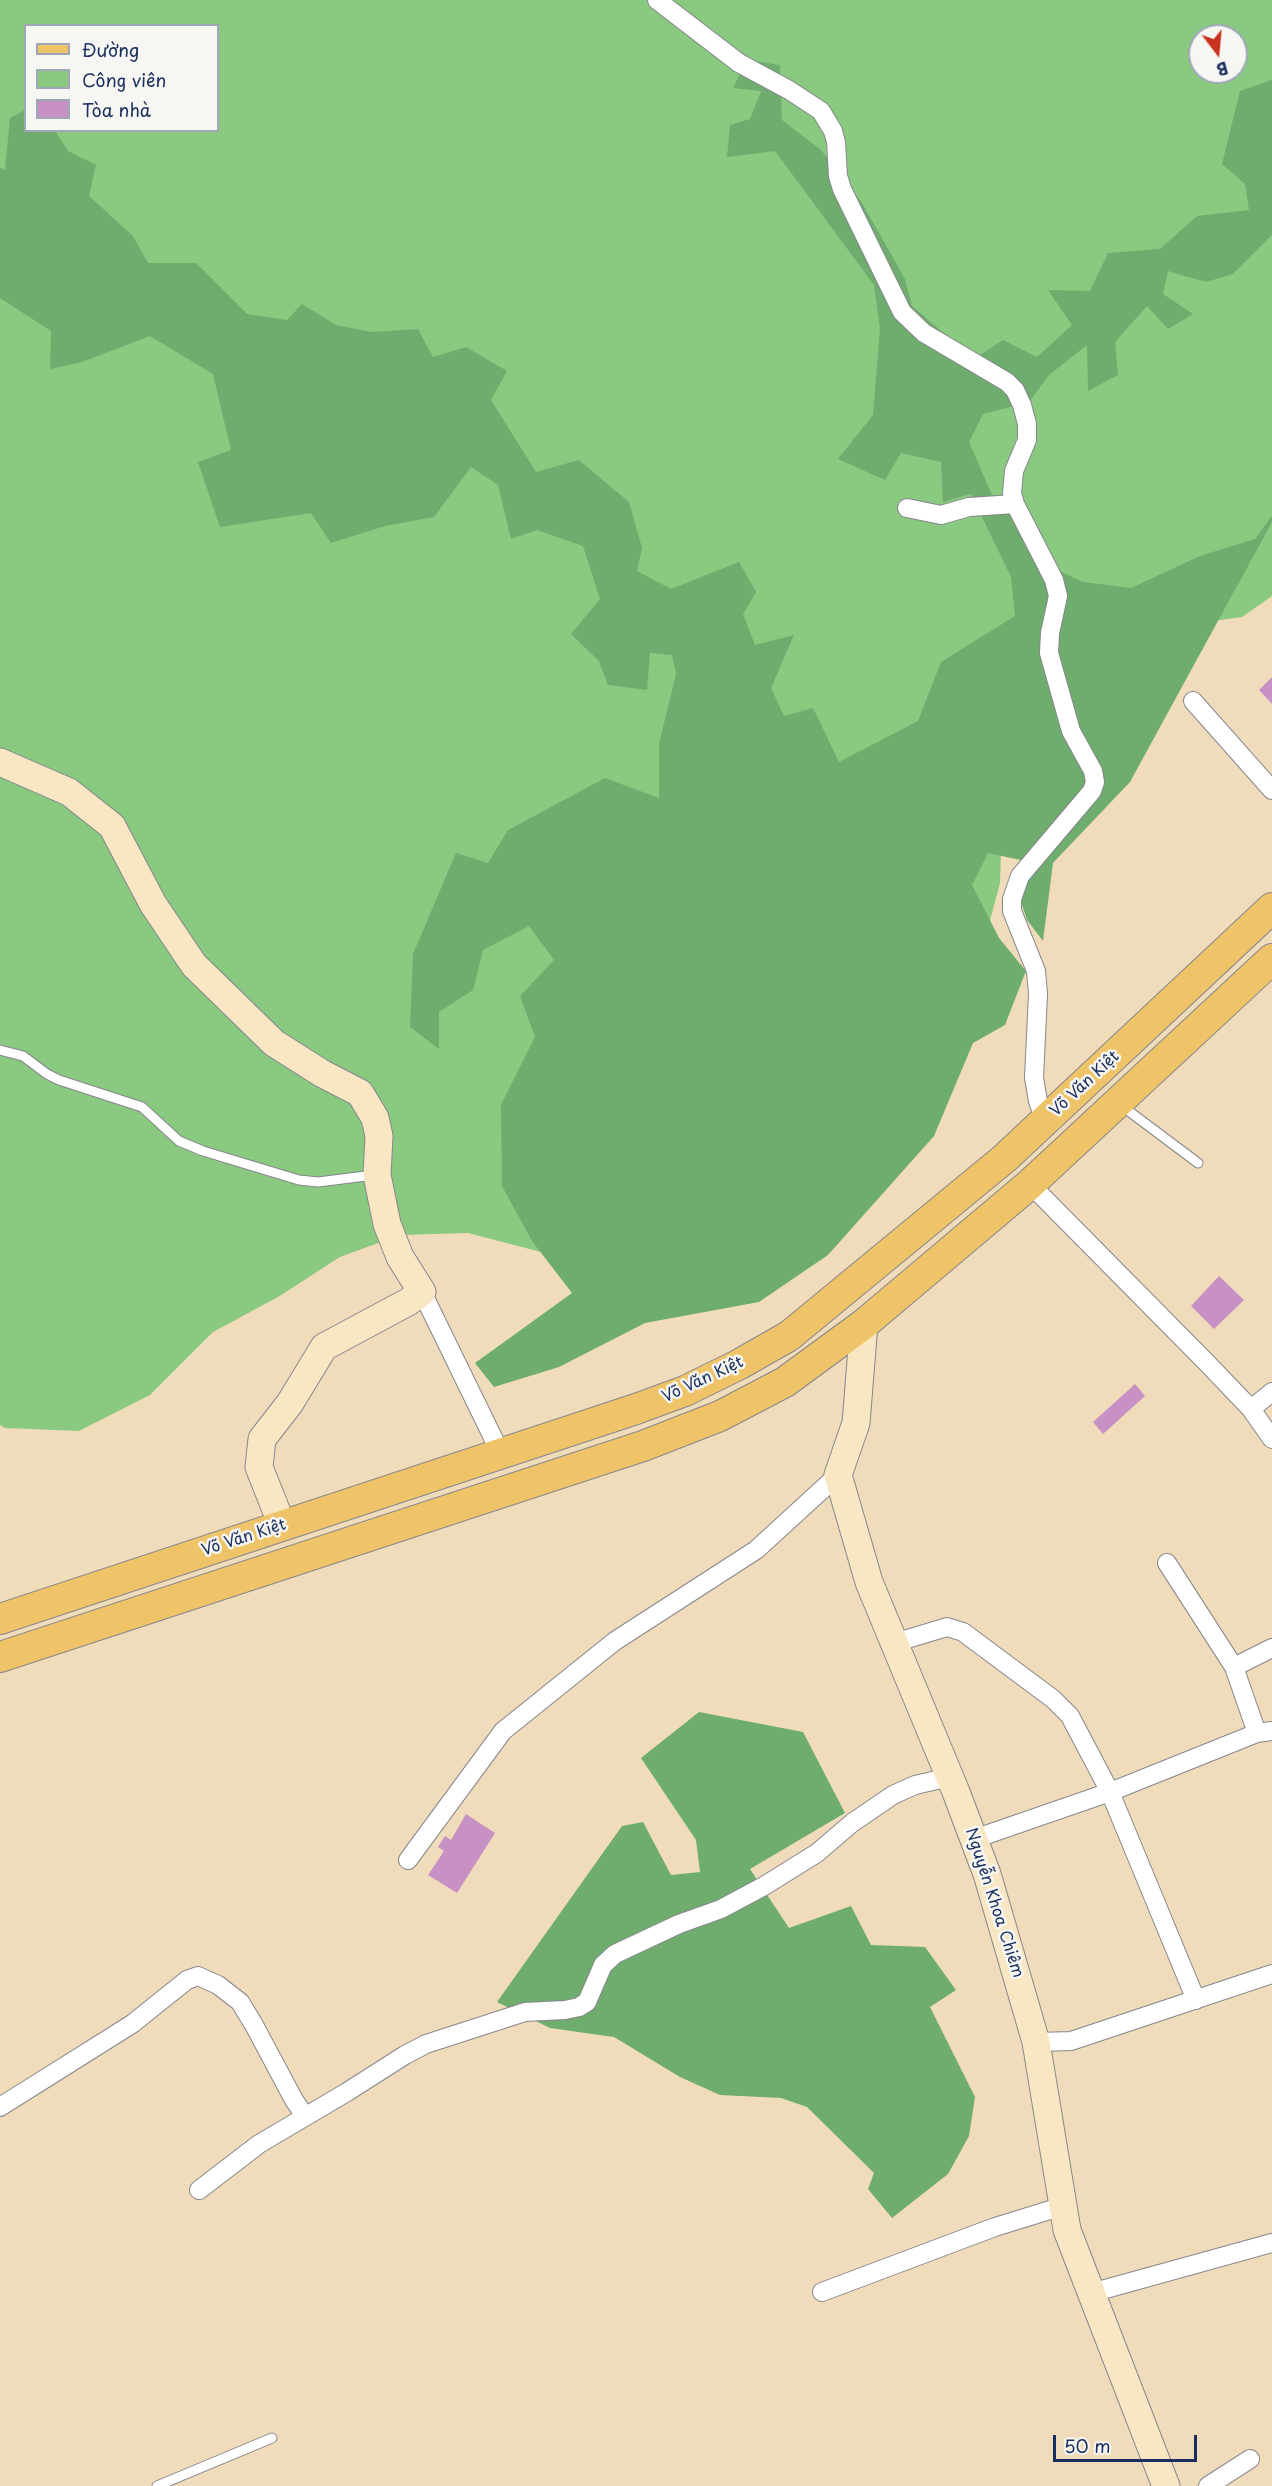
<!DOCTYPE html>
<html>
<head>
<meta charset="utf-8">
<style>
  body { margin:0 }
  #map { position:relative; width:1272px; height:2486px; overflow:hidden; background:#f0dcbb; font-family:"Playpen Sans",sans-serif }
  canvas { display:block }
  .legend { position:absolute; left:24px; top:24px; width:195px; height:108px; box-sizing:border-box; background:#f6f6f2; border:2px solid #9ea6b7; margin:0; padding:8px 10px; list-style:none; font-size:18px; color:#1b2f5e }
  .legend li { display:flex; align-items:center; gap:12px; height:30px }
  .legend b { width:30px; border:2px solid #9ea6b7 }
  .north { position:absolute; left:1188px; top:24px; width:60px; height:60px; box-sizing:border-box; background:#f6f6f2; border:2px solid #9ea6b7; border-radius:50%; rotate:164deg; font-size:16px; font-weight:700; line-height:24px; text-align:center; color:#1b2f5e }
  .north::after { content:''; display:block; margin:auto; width:21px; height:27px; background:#c8321e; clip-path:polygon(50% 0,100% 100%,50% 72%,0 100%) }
  .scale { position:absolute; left:1053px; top:2435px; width:144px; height:27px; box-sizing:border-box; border:3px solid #1b2f5e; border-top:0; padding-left:8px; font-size:18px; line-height:21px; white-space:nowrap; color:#1b2f5e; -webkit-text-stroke:4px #f6f6f2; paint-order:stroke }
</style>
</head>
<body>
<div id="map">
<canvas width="1272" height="2486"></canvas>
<ul class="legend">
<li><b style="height:8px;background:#efc469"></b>Đường</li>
<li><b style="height:16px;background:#89c980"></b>Công viên</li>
<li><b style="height:16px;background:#c891c3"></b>Tòa nhà</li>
</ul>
<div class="north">B</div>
<div class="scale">50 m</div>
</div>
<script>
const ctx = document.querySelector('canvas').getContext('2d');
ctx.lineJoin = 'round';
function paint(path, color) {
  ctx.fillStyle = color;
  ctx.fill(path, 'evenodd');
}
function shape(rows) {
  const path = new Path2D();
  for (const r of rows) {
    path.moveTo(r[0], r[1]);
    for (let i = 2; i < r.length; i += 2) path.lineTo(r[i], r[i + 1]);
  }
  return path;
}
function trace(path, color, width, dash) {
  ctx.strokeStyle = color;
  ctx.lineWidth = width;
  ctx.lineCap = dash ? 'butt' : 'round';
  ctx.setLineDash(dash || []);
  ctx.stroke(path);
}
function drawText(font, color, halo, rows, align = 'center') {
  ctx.font = font + ' "Playpen Sans",sans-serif';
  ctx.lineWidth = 5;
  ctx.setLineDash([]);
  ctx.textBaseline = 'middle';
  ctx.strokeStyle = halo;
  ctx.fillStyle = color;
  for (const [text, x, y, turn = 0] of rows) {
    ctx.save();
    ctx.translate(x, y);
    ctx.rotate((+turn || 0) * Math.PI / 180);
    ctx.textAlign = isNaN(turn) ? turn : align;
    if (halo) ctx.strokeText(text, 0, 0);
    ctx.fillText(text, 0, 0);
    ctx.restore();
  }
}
paint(shape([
  [0,0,1272,0,1272,596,1242,617,1148,630,1002,821,1000,883,980,958,545,1253,468,1233,400,1235,340,1257,278,1297,213,1332,150,1395,79,1431,5,1428,0,1425],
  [26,26,218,26,218,130,26,130],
  [1200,36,1236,36,1236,72,1200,72]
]), '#89c980');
paint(shape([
  [747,60,780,65,782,120,821,150,862,203,905,279,912,306,974,359,1003,340,1037,357,1072,325,1048,290,1090,291,1108,253,1160,249,1197,216,1249,210,1245,184,1222,164,1240,91,1272,80,1272,235,1233,274,1206,282,1168,271,1163,294,1193,314,1168,329,1147,306,1115,342,1118,375,1088,391,1087,345,1049,375,1029,402,983,414,969,442,992,495,1020,508,1053,568,1083,582,1131,588,1200,556,1255,539,1272,516,1272,522,1130,782,1053,863,1043,941,1027,920,1015,884,1025,861,988,853,972,885,999,938,1026,971,1005,1025,973,1043,934,1136,828,1255,759,1302,645,1323,559,1367,494,1387,475,1363,572,1293,532,1241,502,1186,501,1105,535,1037,520,996,554,960,529,926,483,950,473,990,439,1012,439,1049,410,1027,413,954,456,853,488,863,508,830,605,778,659,798,659,744,676,674,672,655,650,653,647,690,608,685,599,661,571,634,600,599,583,546,537,530,511,539,498,485,471,467,434,517,385,526,331,543,311,513,220,527,198,462,231,450,213,374,150,336,82,362,50,369,51,331,0,298,0,168,5,170,10,118,25,110,26,130,55,131,68,151,96,165,89,196,133,236,148,263,196,263,247,314,287,320,302,304,336,325,372,332,418,329,433,357,466,347,507,371,491,400,536,472,579,460,629,502,642,548,637,571,671,589,739,562,756,592,743,614,755,645,794,635,771,688,784,716,813,708,839,762,918,721,941,662,1015,616,1011,577,971,494,943,502,941,462,901,453,885,480,838,459,873,415,880,329,874,285,775,151,727,157,730,125,750,119,761,91,733,88],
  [699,1712,803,1732,845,1813,750,1869,789,1928,851,1906,871,1945,925,1947,956,1990,930,2007,975,2097,969,2136,948,2174,892,2218,868,2189,874,2173,807,2107,781,2098,720,2095,680,2077,614,2037,550,2028,497,2002,622,1826,643,1822,671,1875,700,1872,696,1840,641,1758]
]), '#6ead6e');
paint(shape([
  [1272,677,1272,704,1259,690],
  [1219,1276,1244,1300,1214,1329,1191,1306],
  [1135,1384,1145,1396,1103,1434,1093,1422],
  [466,1814,495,1833,457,1893,428,1875,444,1851,438,1847,445,1836,451,1840]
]), '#c891c3');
const lane = shape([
  [0,1050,23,1056,47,1074,59,1080,142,1107,179,1141,203,1151,299,1180,318,1182,374,1175],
  [1122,1106,1198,1163],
  [157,2486,272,2438]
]);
const street = shape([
  [657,0,739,63,789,90,821,111,833,131,836,142,838,176,842,189,902,312,924,333,1007,382,1015,390,1022,405,1027,424,1027,440,1014,471,1012,493,1015,504,1054,580,1058,596,1050,633,1049,653,1071,731,1093,771,1095,782,1092,791,1020,876,1012,899,1012,911,1036,971,1038,994,1034,1078,1038,1101,1045,1121],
  [907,508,941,515,969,507,1015,504],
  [1193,701,1272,790],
  [1030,1184,1206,1362,1251,1409,1272,1439],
  [422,1292,500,1452],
  [1251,1409,1272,1392],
  [1167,1563,1234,1667],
  [894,1643,947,1627,963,1632,1053,1699,1070,1716,1110,1792,1196,2000],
  [1257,1733,1234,1667,1272,1648],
  [974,1839,1110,1792,1257,1733,1272,1731],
  [408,1860,503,1731,615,1641,756,1550,838,1475],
  [1036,2042,1071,2041,1272,1974],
  [0,2107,132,2024,187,1980,198,1976,218,1985,240,2002,254,2025,294,2100,305,2116],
  [199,2190,259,2144,347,2092,405,2055,426,2044,525,2012,565,2010,579,2007,587,2002,603,1965,615,1954,679,1924,721,1909,764,1886,817,1853,852,1823,893,1795,915,1785,950,1777],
  [822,2292,995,2227,1063,2206],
  [1091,2293,1272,2243],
  [1208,2486,1250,2459]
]);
const secondary = shape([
  [0,762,69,792,112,826,153,904,194,965,274,1043,323,1074,360,1093,375,1118,379,1136,377,1175,387,1224,400,1257,422,1292,408,1302,324,1347,290,1403,262,1439,259,1467,282,1525],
  [864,1324,856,1423,838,1475,869,1582,956,1792,987,1874,1036,2042,1067,2230,1166,2486]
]);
const primary = shape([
  [0,1619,636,1409,685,1391,738,1365,789,1336,1005,1158,1272,908],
  [0,1657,643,1446,720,1416,785,1382,864,1324,1030,1184,1272,959]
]);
trace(lane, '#86868c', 11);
trace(street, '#86868c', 20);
trace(secondary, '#86868c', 29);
trace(primary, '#86868c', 32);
trace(lane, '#fff', 9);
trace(street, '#fff', 18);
trace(secondary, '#f9e7c3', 27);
trace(primary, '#efc469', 30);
drawText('16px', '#1b2f5e', '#f6f6f2', [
  ["Võ Văn Kiệt",1085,1084,-43],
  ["Võ Văn Kiệt",703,1380,-25],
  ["Võ Văn Kiệt",244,1538,-18],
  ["Nguyễn Khoa Chiêm",994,1903,72]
]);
</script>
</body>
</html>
